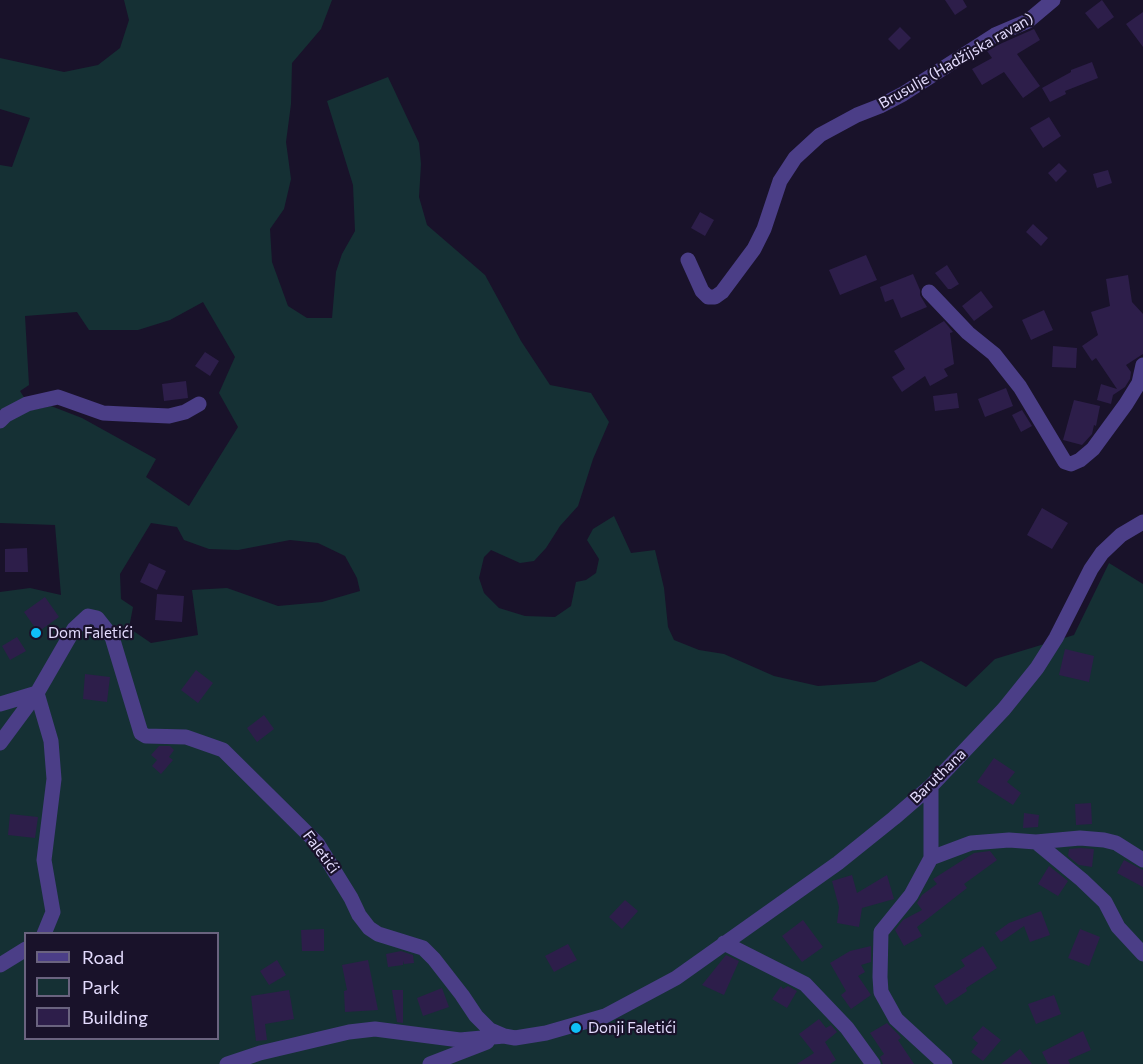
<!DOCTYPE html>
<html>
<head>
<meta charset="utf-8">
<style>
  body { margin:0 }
  #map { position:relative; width:1143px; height:1064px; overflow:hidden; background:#19122a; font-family:Commissioner,sans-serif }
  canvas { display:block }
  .legend { position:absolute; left:24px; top:932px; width:195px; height:108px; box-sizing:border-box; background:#19122a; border:2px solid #6a637f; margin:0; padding:8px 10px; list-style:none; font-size:18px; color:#e4dcfe }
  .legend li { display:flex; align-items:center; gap:12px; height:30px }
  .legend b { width:30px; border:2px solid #6a637f }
</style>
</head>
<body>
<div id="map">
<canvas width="1143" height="1064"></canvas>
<ul class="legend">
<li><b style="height:8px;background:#4b3e87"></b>Road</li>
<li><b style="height:16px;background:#153034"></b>Park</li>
<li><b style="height:16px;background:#2d1e4a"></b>Building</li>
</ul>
</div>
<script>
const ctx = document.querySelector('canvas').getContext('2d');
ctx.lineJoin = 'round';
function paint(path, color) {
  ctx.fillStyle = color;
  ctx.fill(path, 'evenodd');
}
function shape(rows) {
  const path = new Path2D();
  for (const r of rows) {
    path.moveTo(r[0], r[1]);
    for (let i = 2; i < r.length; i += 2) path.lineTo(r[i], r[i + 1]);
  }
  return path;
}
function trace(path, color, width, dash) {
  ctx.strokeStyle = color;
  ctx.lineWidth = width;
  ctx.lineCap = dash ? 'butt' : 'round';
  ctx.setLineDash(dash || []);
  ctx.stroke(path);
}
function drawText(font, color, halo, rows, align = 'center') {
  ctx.font = font + ' Commissioner,sans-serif';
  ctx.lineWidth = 4.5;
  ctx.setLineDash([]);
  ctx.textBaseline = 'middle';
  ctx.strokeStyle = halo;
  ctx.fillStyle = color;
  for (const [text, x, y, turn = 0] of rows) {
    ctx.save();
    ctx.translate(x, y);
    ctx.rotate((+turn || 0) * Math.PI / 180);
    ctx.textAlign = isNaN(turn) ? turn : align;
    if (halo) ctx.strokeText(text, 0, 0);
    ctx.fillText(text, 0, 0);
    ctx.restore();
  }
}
paint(shape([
  [124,0,332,0,321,29,292,63,291,104,286,142,291,179,284,209,270,229,272,262,288,306,307,318,332,318,336,272,342,254,355,231,353,185,327,101,388,77,419,143,421,164,419,197,427,225,485,275,521,341,550,385,591,393,609,422,593,459,578,506,560,526,546,548,534,561,520,563,491,550,484,557,479,578,484,593,499,608,525,616,555,617,571,606,576,582,586,580,596,573,599,559,587,540,593,529,614,516,631,553,655,550,664,588,668,627,674,640,699,650,724,654,774,676,818,686,875,682,921,661,966,687,995,659,1074,635,1109,563,1143,584,1143,1064,0,1064,0,592,30,588,61,595,55,525,0,523,0,165,12,167,30,118,0,109,0,58,64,72,98,65,120,48,129,20],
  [203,302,235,357,219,393,238,427,189,506,146,477,156,459,82,418,51,406,32,410,20,391,29,385,25,316,77,312,89,330,138,330,170,320],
  [151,523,177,527,184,540,209,549,238,550,290,540,318,543,345,556,357,578,360,591,322,602,278,606,227,588,192,590,198,635,151,643,129,628,133,607,121,599,120,574],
  [26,934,218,934,218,1038,26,1038]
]), '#153034');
paint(shape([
  [945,0,963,0,967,7,955,15],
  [1102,0,1114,17,1098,29,1085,13],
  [1143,12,1143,47,1126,24],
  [900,27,911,38,899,50,888,39],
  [1034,29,1040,40,1017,54,1040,86,1023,98,1004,72,982,85,972,69,992,58,987,51,1000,44],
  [1092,62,1098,78,1065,91,1066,94,1050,102,1042,88,1071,72,1071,70],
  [1049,117,1061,136,1043,148,1030,128],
  [1059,163,1067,171,1056,182,1048,173],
  [1108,170,1112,183,1097,188,1093,174],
  [700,212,714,220,705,236,691,228],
  [1033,224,1048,238,1041,246,1026,232],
  [866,255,877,280,840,295,829,270],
  [947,265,959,284,951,289,948,289,935,273],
  [913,274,920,290,920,295,927,307,901,318,893,299,885,302,880,287],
  [1128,275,1132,302,1143,314,1143,354,1126,365,1131,372,1130,379,1125,387,1113,395,1111,404,1097,400,1101,384,1117,389,1096,358,1092,361,1082,346,1098,335,1091,312,1110,306,1106,279],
  [981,291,993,307,974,321,962,306],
  [1044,310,1053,330,1031,340,1022,320],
  [944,321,953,332,950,333,954,364,944,369,948,376,930,386,925,376,902,392,892,377,905,369,894,351],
  [1053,346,1077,348,1076,368,1052,367],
  [205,352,219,361,210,376,195,366],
  [186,381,188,398,164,401,162,384],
  [1006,388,1013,406,985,417,978,399],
  [957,393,959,408,935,411,933,396],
  [1074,400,1100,406,1096,426,1094,425,1092,434,1082,445,1063,440],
  [1022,410,1032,426,1021,432,1012,415],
  [1042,508,1068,523,1052,549,1027,535],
  [27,548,28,572,5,572,5,549],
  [149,563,166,571,157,590,140,582],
  [157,594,184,596,182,622,155,620],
  [45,597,59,617,38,632,24,612],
  [17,637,26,651,10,660,2,646],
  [1065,649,1094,656,1089,682,1059,675],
  [196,670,213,683,198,703,181,690],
  [85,674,110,677,107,702,83,699],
  [264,715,274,729,257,742,247,728],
  [159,746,170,746,174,750,169,757,173,760,161,774,152,766,157,760,151,755],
  [994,758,1015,772,1007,782,1021,793,1013,805,977,782],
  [1091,803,1092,824,1076,825,1075,804],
  [1024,813,1039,815,1038,827,1023,828],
  [10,814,38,817,35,838,8,835],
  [1080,848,1094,849,1092,867,1079,865,1068,856,1069,849],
  [990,851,997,860,964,884,967,888,917,927,922,936,904,946,895,930,903,920,922,910,917,903,922,895,937,884,933,879,974,853],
  [1124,860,1143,870,1143,887,1117,873],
  [1049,866,1068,881,1058,896,1038,884],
  [852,875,857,893,887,875,894,899,862,908,859,927,837,923,839,907,832,881],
  [625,900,638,911,622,929,609,917],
  [1041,911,1050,935,1030,942,1024,926,1001,942,995,933,1009,923],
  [803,920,823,947,802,962,782,936],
  [324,929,324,951,302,951,301,930],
  [1080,929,1100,937,1089,966,1068,958],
  [568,944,577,960,554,972,545,956],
  [871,946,871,962,861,965,865,972,858,976,871,995,851,1009,841,995,846,991,830,963,850,951],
  [983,946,997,968,966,988,967,991,946,1005,934,986,965,966,961,960],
  [401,951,413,955,414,963,404,964,403,961,403,965,388,967,386,954],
  [726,955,739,961,724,995,702,985],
  [277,960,286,975,269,985,260,971],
  [368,960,378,1010,345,1012,344,991,347,990,342,965],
  [781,986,783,989,788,986,797,991,787,1008,772,999],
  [442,988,449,1007,423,1016,417,998],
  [289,990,294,1019,265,1024,267,1040,256,1041,251,996],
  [392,990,403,990,403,1023,397,1022],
  [1054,995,1061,1014,1036,1024,1028,1004],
  [819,1019,826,1028,831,1025,837,1032,825,1042,836,1060,830,1064,797,1064,814,1053,799,1034],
  [887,1023,899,1035,901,1038,898,1040,914,1064,883,1064,880,1057,884,1054,870,1033],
  [983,1026,1001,1040,983,1061,971,1052,978,1043,972,1038],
  [1083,1031,1091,1050,1068,1060,1070,1064,1048,1064,1042,1052],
  [1020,1049,1032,1064,1001,1064]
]), '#2d1e4a');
trace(shape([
  [688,260,702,291,708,297,715,297,722,292,754,249,764,229,780,181,795,158,820,135,857,115,880,106,903,94,995,35,1028,21,1053,0],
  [929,292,968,333,994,354,1020,387,1065,462,1071,464,1080,460,1093,449,1126,404,1139,383,1143,365],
  [0,421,6,415,27,404,58,397,103,413,123,414,169,416,185,412,199,404],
  [0,704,37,693,51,741,54,779,44,860,53,912,44,934],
  [0,743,37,693,74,629,88,616,97,618,112,637,141,733,146,736,186,737,223,750,317,843,351,898,359,915,369,928,378,934,423,948,434,959,462,995,476,1016,490,1030,504,1036,515,1038,546,1033,605,1016,676,978,838,863,894,818,931,786,1004,709,1037,668,1056,638,1091,569,1102,553,1121,535,1143,522],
  [931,786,931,858,911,895,881,932,880,977,881,992,896,1019,945,1064],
  [1036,842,1080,838,1104,840,1116,843,1143,860],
  [931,858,971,843,1009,840,1036,842,1082,880,1105,902,1118,927,1143,954],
  [724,943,805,984,847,1028,873,1064],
  [0,965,26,949],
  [227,1064,260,1053,349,1032,375,1029,460,1040,504,1036],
  [430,1064,487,1042]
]), '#4b3e87', 15);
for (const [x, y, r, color] of [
  [36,633,6,"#0fbff7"],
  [576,1028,6,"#0fbff7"]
]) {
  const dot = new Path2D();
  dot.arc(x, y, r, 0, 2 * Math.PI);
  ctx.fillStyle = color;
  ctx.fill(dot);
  trace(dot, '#19122a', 2);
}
drawText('15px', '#e4dcfe', '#19122a', [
  ["Brusulje (Hadžijska ravan)",956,61,-30],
  ["Baruthana",938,776,-44],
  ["Faletići",321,852,53]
]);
drawText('15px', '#e4dcfe', '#19122a', [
  ["Dom Faletići",48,633],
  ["Donji Faletići",588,1028]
], 'left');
</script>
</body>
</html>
